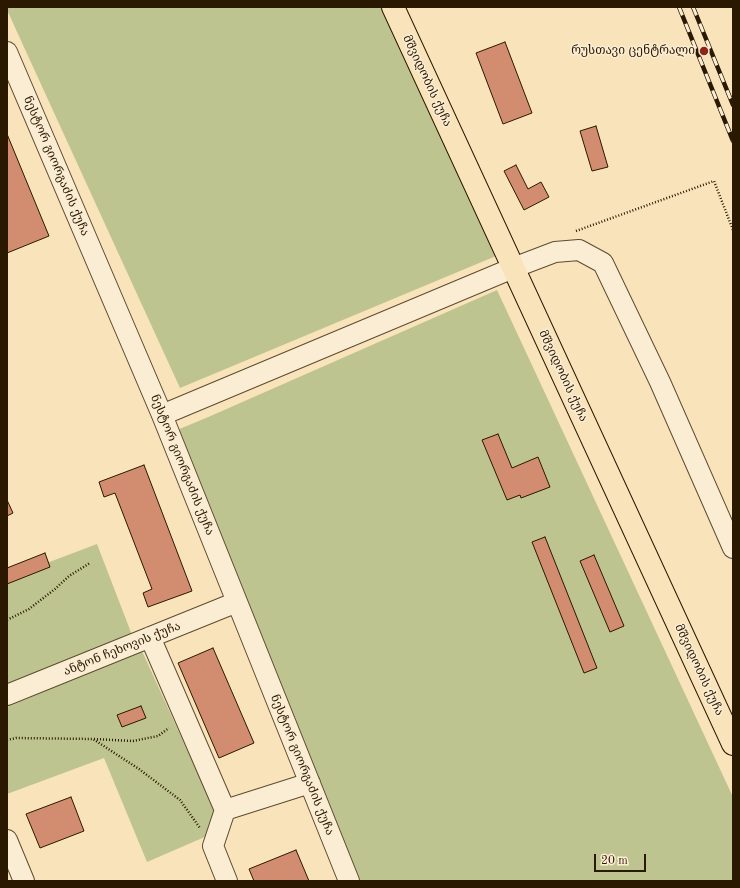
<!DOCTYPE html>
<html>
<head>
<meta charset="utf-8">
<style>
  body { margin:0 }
  #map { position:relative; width:740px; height:888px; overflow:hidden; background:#f9e3bb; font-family:"Old Standard TT",serif }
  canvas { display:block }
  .frame { position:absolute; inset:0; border:8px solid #2a1800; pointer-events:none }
  .scale { position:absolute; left:594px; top:854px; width:52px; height:18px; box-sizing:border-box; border:2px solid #2a1800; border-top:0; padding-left:5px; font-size:12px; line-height:14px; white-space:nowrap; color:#2a1800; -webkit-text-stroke:3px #fbedd3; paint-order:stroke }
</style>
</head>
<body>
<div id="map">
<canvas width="740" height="888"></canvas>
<div class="frame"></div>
<div class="scale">20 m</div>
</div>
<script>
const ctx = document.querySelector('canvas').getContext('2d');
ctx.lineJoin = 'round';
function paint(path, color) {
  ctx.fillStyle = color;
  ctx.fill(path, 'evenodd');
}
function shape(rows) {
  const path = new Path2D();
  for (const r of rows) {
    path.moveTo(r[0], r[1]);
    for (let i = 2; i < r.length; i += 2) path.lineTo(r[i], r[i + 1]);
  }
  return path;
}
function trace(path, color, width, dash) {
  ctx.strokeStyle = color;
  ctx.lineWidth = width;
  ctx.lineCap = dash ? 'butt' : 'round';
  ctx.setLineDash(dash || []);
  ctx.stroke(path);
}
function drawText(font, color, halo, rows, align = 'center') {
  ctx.font = font + ' "Old Standard TT","Noto Serif Georgian",serif';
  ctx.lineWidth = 3;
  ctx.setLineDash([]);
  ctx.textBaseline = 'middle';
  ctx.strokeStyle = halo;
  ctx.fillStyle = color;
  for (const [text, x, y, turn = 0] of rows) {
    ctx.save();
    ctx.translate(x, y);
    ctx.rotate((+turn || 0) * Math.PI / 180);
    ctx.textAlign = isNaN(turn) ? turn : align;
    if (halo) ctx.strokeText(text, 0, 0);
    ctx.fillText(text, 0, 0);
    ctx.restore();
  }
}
paint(shape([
  [7,7,381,7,496,256,180,388,7,10],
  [497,290,733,797,733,881,360,881,177,430,206,418],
  [97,544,132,635,7,686,7,578],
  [142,651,214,809,207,836,147,862,104,758,7,794,7,707]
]), '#bec490');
const building = shape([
  [505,42,532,113,503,124,476,53,505,42],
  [596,126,608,167,592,171,580,131,596,126],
  [7,134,49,236,7,253,7,134],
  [516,165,528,189,541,182,549,197,524,210,504,171,516,165],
  [498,434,512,468,538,457,550,487,521,498,520,495,507,500,482,440,498,434],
  [144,465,192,591,148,607,143,593,152,589,115,493,104,497,99,482,144,465],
  [7,500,13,513,7,516,7,500],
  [545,537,597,668,584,673,532,542,545,537],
  [45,553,50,567,7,584,7,568,45,553],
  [594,555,624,626,610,632,580,561,594,555],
  [213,648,254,743,219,758,178,663,213,648],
  [141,706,146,718,122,727,117,715,141,706],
  [71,797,84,831,40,848,26,814,71,797],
  [296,850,309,881,254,881,249,869,296,850]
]);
paint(building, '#d28d70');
trace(building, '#2a1800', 1);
const minor = shape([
  [7,52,162,415,349,881],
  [162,415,513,268,555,252,579,250,603,263,660,382,733,548],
  [150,637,225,810,213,846,227,881],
  [7,695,237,602],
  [225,810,310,783],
  [7,840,24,881]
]);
const major = shape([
  [393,7,733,744]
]);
trace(minor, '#5e4b2f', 22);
trace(major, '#2a1800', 24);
trace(shape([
  [576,231,714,181,733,230],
  [7,620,29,609,55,589,69,576,90,563],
  [94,739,133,741,158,736,169,728],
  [7,740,16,738,93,739,139,769,180,800,200,828]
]), '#2a1800', 2.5, [1, 2]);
trace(minor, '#fbedd3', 20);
trace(major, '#f9e3bb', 22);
const rail = shape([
  [679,7,733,141],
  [693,7,733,105]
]);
trace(rail, '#2a1800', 4.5);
trace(rail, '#fbedd3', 3, [9]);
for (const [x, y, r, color] of [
  [704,51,5,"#8f2418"]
]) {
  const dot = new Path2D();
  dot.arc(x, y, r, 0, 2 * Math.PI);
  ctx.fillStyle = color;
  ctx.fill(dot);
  trace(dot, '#fbedd3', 1.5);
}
drawText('12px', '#2a1800', '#fbedd3', [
  ["რუსთავი ცენტრალი",695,51]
], 'right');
drawText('12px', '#2a1800', '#fbedd3', [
  ["მშვიდობის ქუჩა",427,81,65],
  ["ნესტორ გიორგაძის ქუჩა",56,166,67],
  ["მშვიდობის ქუჩა",563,376,65],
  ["ნესტორ გიორგაძის ქუჩა",182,465,68],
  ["ანტონ ჩეხოვის ქუჩა",122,649,-22],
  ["მშვიდობის ქუჩა",699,670,65],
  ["ნესტორ გიორგაძის ქუჩა",302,765,68]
]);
</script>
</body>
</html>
